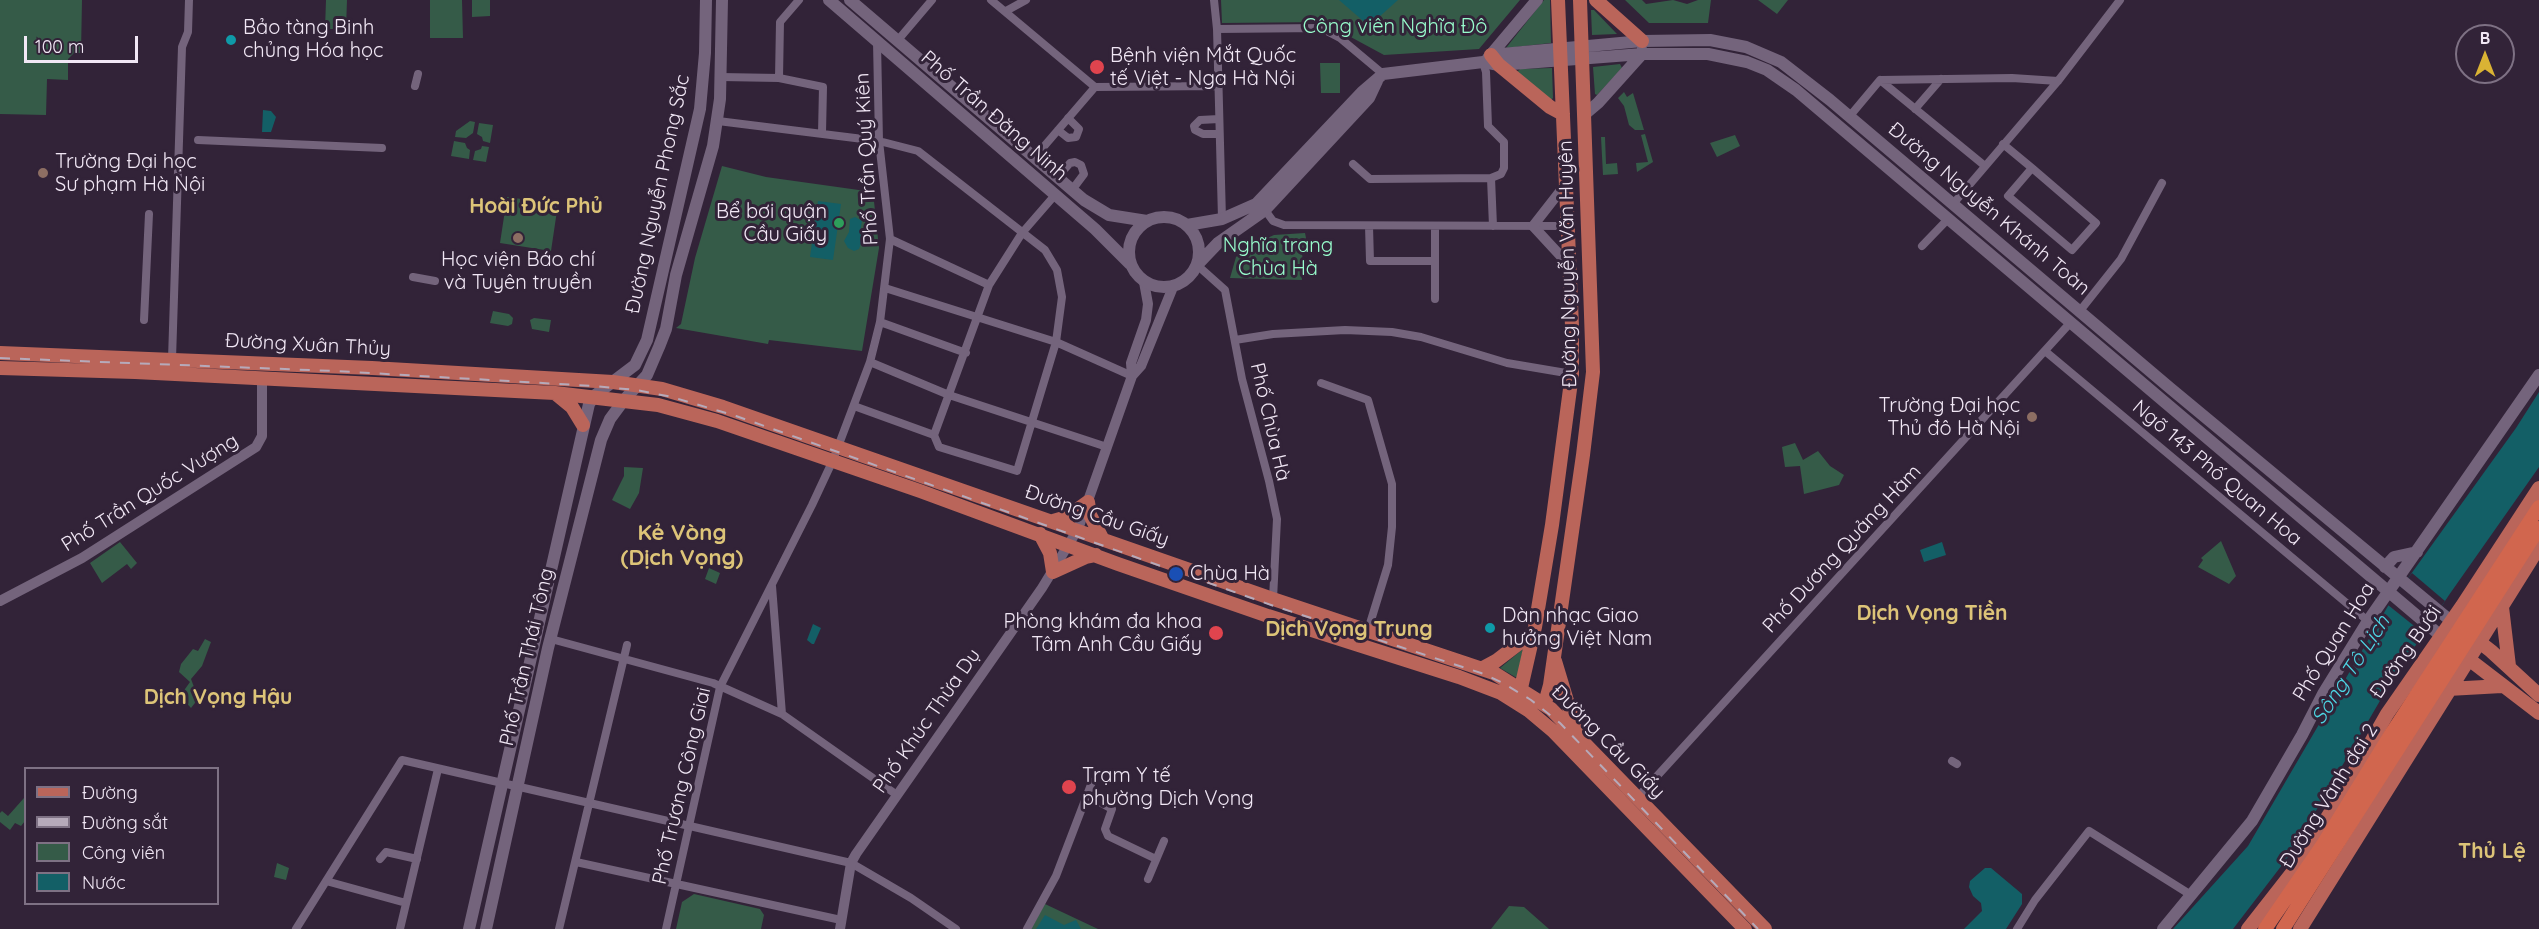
<!DOCTYPE html>
<html>
<head>
<meta charset="utf-8">
<style>
  body { margin:0 }
  #map { position:relative; width:2539px; height:929px; overflow:hidden; background:#322338; font-family:Quicksand,sans-serif }
  canvas { display:block }
  .legend { position:absolute; left:24px; top:767px; width:195px; height:138px; box-sizing:border-box; background:#322338; border:2px solid #7e7184; margin:0; padding:8px 10px; list-style:none; font-size:18px; color:#f1e7f5 }
  .legend li { display:flex; align-items:center; gap:12px; height:30px }
  .legend b { width:30px; border:2px solid #7e7184 }
  .north { position:absolute; left:2455px; top:24px; width:60px; height:60px; box-sizing:border-box; background:#322338; border:2px solid #7e7184; border-radius:50%; rotate:0deg; font-size:16px; font-weight:700; line-height:24px; text-align:center; color:#f1e7f5 }
  .north::after { content:''; display:block; margin:auto; width:21px; height:27px; background:#dab334; clip-path:polygon(50% 0,100% 100%,50% 72%,0 100%) }
  .scale { position:absolute; left:24px; top:36px; width:114px; height:27px; box-sizing:border-box; border:3px solid #f1e7f5; border-top:0; padding-left:8px; font-size:18px; line-height:21px; white-space:nowrap; color:#f1e7f5; -webkit-text-stroke:4px #322338; paint-order:stroke }
</style>
</head>
<body>
<div id="map">
<canvas width="2539" height="929"></canvas>
<ul class="legend">
<li><b style="height:8px;background:#ba655a"></b>Đường</li>
<li><b style="height:8px;background:#b6aaba"></b>Đường sắt</li>
<li><b style="height:16px;background:#355b48"></b>Công viên</li>
<li><b style="height:16px;background:#135f66"></b>Nước</li>
</ul>
<div class="north">B</div>
<div class="scale">100 m</div>
</div>
<script>
const ctx = document.querySelector('canvas').getContext('2d');
ctx.lineJoin = 'round';
function paint(path, color) {
  ctx.fillStyle = color;
  ctx.fill(path, 'evenodd');
}
function shape(rows) {
  const path = new Path2D();
  for (const r of rows) {
    if (r.length === 3) {
      path.moveTo(r[0] + r[2], r[1]);
      path.arc(r[0], r[1], r[2], 0, 2 * Math.PI);
      continue;
    }
    path.moveTo(r[0], r[1]);
    for (let i = 2; i < r.length; i += 2) path.lineTo(r[i], r[i + 1]);
  }
  return path;
}
function trace(path, color, width, dash) {
  ctx.strokeStyle = color;
  ctx.lineWidth = width;
  ctx.lineCap = dash ? 'butt' : 'round';
  ctx.setLineDash(dash || []);
  ctx.stroke(path);
}
function drawText(font, color, halo, rows, align = 'center') {
  ctx.font = font + ' Quicksand,sans-serif';
  ctx.lineWidth = 6;
  ctx.setLineDash([]);
  ctx.textBaseline = 'middle';
  ctx.strokeStyle = halo;
  ctx.fillStyle = color;
  for (const [text, x, y, turn = 0] of rows) {
    ctx.save();
    ctx.translate(x, y);
    ctx.rotate((+turn || 0) * Math.PI / 180);
    ctx.textAlign = isNaN(turn) ? turn : align;
    if (halo) ctx.strokeText(text, 0, 0);
    ctx.fillText(text, 0, 0);
    ctx.restore();
  }
}
paint(shape([
  [0,0,82,0,81,53,74,53,68,59,68,80,47,79,46,115,0,114],
  [326,0,347,0,346,29,325,29],
  [430,0,462,0,463,38,430,38],
  [472,0,490,0,490,16,472,17],
  [1221,0,1520,0,1479,49,1384,55,1323,22,1222,23],
  [1544,0,1550,0,1551,43,1506,48],
  [1625,0,1642,0,1646,4,1673,0,1687,4,1698,0,1711,0,1708,23,1649,23],
  [1758,0,1788,0,1777,14],
  [1591,10,1594,10,1617,34,1592,35],
  [1320,63,1340,63,1340,93,1321,93],
  [1620,64,1622,68,1597,95,1595,94,1593,67],
  [1552,68,1553,98,1551,100,1517,72,1520,69],
  [1624,92,1627,97,1633,93,1644,130,1635,130,1629,125,1624,106,1618,98],
  [470,121,475,122,473,133,466,138,455,137,456,131],
  [479,123,493,125,490,143,483,141,482,137,477,134],
  [1645,134,1653,162,1637,172,1636,163,1648,162,1641,135],
  [1735,135,1740,146,1717,157,1710,143],
  [1601,137,1605,137,1606,164,1617,163,1618,174,1603,175],
  [454,141,465,143,467,148,470,150,469,159,451,156],
  [482,146,489,147,486,162,473,160,475,151,481,149],
  [722,166,766,177,873,192,879,248,862,351,769,340,768,344,676,328,681,324,695,258],
  [507,197,558,204,551,251,500,243],
  [1305,233,1309,253,1302,254,1303,261,1300,262,1302,280,1230,278,1236,257,1250,246,1274,235],
  [493,311,509,314,513,318,512,324,508,326,490,323],
  [534,318,551,320,549,332,532,329,530,320],
  [1795,443,1803,460,1818,451,1830,466,1844,475,1839,485,1804,494,1800,466,1785,467,1782,447],
  [624,467,643,468,639,493,630,509,612,500,624,476],
  [2221,541,2236,576,2229,584,2198,567,2203,560,2201,558],
  [120,542,137,563,131,569,127,564,102,583,90,563],
  [709,568,720,573,716,584,705,579],
  [205,639,211,642,202,666,191,679,194,687,191,692,198,699,191,708,180,696,190,682,179,672,181,664,193,649,198,651],
  [1523,649,1517,678,1500,668],
  [24,798,25,821,21,826,15,823,10,830,0,822,0,813,2,811,8,816],
  [277,863,289,868,286,880,274,877],
  [694,894,760,909,764,915,761,929,676,929,682,902],
  [1045,904,1098,929,1031,929],
  [1509,906,1524,907,1549,929,1491,929]
]), '#355b48');
paint(shape([
  [1339,0,1398,0,1369,26],
  [263,110,271,111,276,117,271,132,262,132],
  [818,201,841,204,833,260,810,257],
  [855,217,862,221,860,232,862,240,859,249,854,251,848,248,844,241,849,232,850,219],
  [2539,392,2539,467,2449,595,2388,687,2292,852,2233,929,2173,929,2248,846,2388,606,2516,428],
  [1942,542,1946,555,1924,562,1920,550],
  [813,624,821,628,814,644,812,644,807,640],
  [1985,868,1991,868,2022,894,2022,904,2006,929,1964,929,1982,911,1981,903,1973,896,1969,887,1970,881],
  [1045,915,1064,925,1076,920,1081,929,1036,929]
]), '#135f66');
paint(shape([
  [2412,573,2445,601,2423,633,2388,605]
]), '#322338');
trace(shape([
  [991,0,1095,87,1219,86],
  [1214,0,1217,29,1222,219],
  [1006,11,1026,0],
  [1217,29,1321,28,1340,38,1383,74],
  [898,40,932,0],
  [721,77,779,78,823,87,822,133],
  [779,78,780,22,799,0],
  [1880,80,1985,166],
  [415,86,418,74],
  [1915,109,1941,79],
  [1849,117,1880,80,2012,78,2058,81],
  [1219,119,1200,120,1194,126,1195,130,1203,134,1219,134],
  [718,121,879,141,918,151,1045,250,1057,270,1062,297,1056,342,1017,471,939,447,934,435,854,406],
  [1058,130,1068,138,1076,137,1079,129,1068,118],
  [198,140,382,148],
  [2003,144,2032,168,2096,223,2072,250,2008,196,2032,168],
  [1034,158,1095,87],
  [1353,164,1370,179,1491,178,1501,174,1504,168,1504,142,1488,126,1486,72,1483,62],
  [1057,178,1070,163,1075,162,1081,165,1084,174,1072,190],
  [1491,178,1493,226],
  [1953,204,2058,81,2120,0],
  [1265,210,1273,221,1284,225,1567,226],
  [1369,226,1370,261,1435,261],
  [890,239,989,285],
  [1922,246,1948,219],
  [1197,265,1225,290,1242,379,1269,481,1277,519,1273,599],
  [413,277,435,281],
  [885,288,1056,342,1132,376],
  [1435,299,1435,226],
  [2079,312,2121,259,2162,183],
  [144,320,149,214],
  [880,322,966,353],
  [1235,340,1273,334,1345,330,1392,332,1421,337,1507,363,1572,374],
  [2045,351,2368,621],
  [172,359,182,47,188,32,189,0],
  [870,362,949,395,1107,447],
  [1321,383,1368,400,1392,484,1392,527,1388,565,1368,630],
  [934,435,989,285,1022,233,1055,195],
  [772,586,782,714],
  [551,639,713,683,782,714,897,795],
  [1952,761,1957,764],
  [1087,795,1112,809,1105,829,1108,836,1156,859],
  [1637,798,2071,322],
  [380,859,386,852,417,859],
  [576,862,841,920],
  [1148,879,1164,841],
  [326,881,406,903],
  [296,929,402,760,851,863,911,898,956,929],
  [400,929,438,769],
  [559,929,627,645],
  [666,929,720,687,812,505,833,460,870,362,880,322,890,239,879,141,877,42],
  [1027,929,1056,876,1092,782],
  [2017,929,2035,900,2089,831,2191,895]
]), '#74647c', 8);
trace(shape([
  [1565,185,1533,226,1569,265],
  [1132,376,1141,366,1173,287],
  [0,601,82,558,256,447,262,436,262,379],
  [840,929,851,863,856,854,1042,588,1078,529,1132,376,1131,363,1146,320,1148,304,1144,282]
]), '#74647c', 10);
trace(shape([
  [829,0,1095,229,1130,264],
  [850,0,1084,200,1109,215,1147,221],
  [1491,55,1642,41,1710,40,1746,47,1781,62,1830,100,2170,388,2451,621],
  [1488,58,1537,0],
  [1585,114,1598,103,1642,54,1642,51],
  [1164,252,35],
  [1187,225,1222,219,1256,204,1362,92,1383,74,1483,62,1499,65,1642,54,1708,54,1747,62,1767,70,1796,90,2441,636],
  [1197,265,1218,243,1265,210,1369,98,1377,81],
  [2385,567,2394,557,2417,552],
  [469,929,589,404,594,396,635,365,647,340,700,109,705,53,706,0],
  [486,929,548,648,601,440,610,419,624,400,647,375,659,347,666,329,676,275,713,146,720,99,722,0],
  [2163,929,2252,821,2302,735,2323,694,2368,621,2539,375]
]), '#74647c', 12);
trace(shape([
  [1596,0,1642,41],
  [1491,55,1499,65,1550,107,1563,114],
  [0,353,372,368,613,382,662,389,723,407,1273,599,1494,673,1551,709,1765,929],
  [0,368,135,372,555,393,658,405,717,421,920,491,1118,564,1268,616,1459,677,1501,693,1528,710,1553,731,1745,929],
  [555,393,572,407,583,425],
  [1088,502,1090,515,1102,538],
  [1053,521,1067,517,1088,502],
  [1040,534,1050,553,1053,572],
  [1053,572,1086,557,1096,555],
  [2502,607,2509,666],
  [2473,637,2491,651,2539,695],
  [2462,654,2539,713],
  [1555,661,1577,734],
  [1483,668,1496,661,1534,632],
  [1521,688,1535,627,1552,525,1572,374,1572,326,1558,0],
  [2448,689,2502,686],
  [1545,703,1550,685,1583,455,1593,372,1580,0],
  [2248,929,2295,869,2337,802,2387,714,2462,606,2539,488],
  [2300,929,2539,547]
]), '#ba655a', 14);
trace(shape([
  [2265,929,2324,843,2393,731,2539,507],
  [2283,929,2539,528]
]), '#d1664e', 14);
trace(shape([
  [0,358,335,371,594,386,636,390,672,397,736,416,1274,606,1481,673,1503,683,1531,700,1560,723,1758,929]
]), '#b6aaba', 2, [10, 10]);
for (const [x, y, r, color] of [
  [231,40,6,"#0f9aa8"],
  [1097,67,8,"#e0444e"],
  [43,173,6,"#8d6e63"],
  [839,223,6,"#2e9e5b"],
  [518,238,6,"#8d6e63"],
  [2032,417,6,"#8d6e63"],
  [1176,574,8,"#1a4fb4"],
  [1490,628,6,"#0f9aa8"],
  [1216,633,8,"#e0444e"],
  [1069,787,8,"#e0444e"]
]) {
  const dot = new Path2D();
  dot.arc(x, y, r, 0, 2 * Math.PI);
  ctx.fillStyle = color;
  ctx.fill(dot);
  trace(dot, '#322338', 2);
}
drawText('20px', '#98fdcd', '#322338', [
  ["Công viên Nghĩa Đô",1395,27],
  ["Nghĩa trang",1278,246],
  ["Chùa Hà",1278,269]
]);
drawText('20px', '#f1e7f5', '#322338', [
  ["Bảo tàng Binh",243,28],
  ["chủng Hóa học",243,51],
  ["Bệnh viện Mắt Quốc",1110,56],
  ["tế Việt - Nga Hà Nội",1110,79],
  ["Trường Đại học",55,162],
  ["Sư phạm Hà Nội",55,185],
  ["Bể bơi quận",827,212,"right"],
  ["Cầu Giấy",827,235,"right"],
  ["Học viện Báo chí",518,260,"center"],
  ["và Tuyên truyền",518,283,"center"],
  ["Trường Đại học",2020,406,"right"],
  ["Thủ đô Hà Nội",2020,429,"right"],
  ["Chùa Hà",1190,574],
  ["Dàn nhạc Giao",1502,616],
  ["hưởng Việt Nam",1502,639],
  ["Phòng khám đa khoa",1202,622,"right"],
  ["Tâm Anh Cầu Giấy",1202,645,"right"],
  ["Trạm Y tế",1082,776],
  ["phường Dịch Vọng",1082,799]
], 'left');
drawText('20px', '#f1e7f5', '#322338', [
  ["Phố Trần Đăng Ninh",994,116,41],
  ["Phố Trần Quý Kiên",867,159,-93],
  ["Đường Nguyễn Phong Sắc",658,194,-78],
  ["Đường Nguyễn Khánh Toàn",1989,209,40],
  ["Đường Nguyễn Văn Huyên",1568,264,-91],
  ["Đường Xuân Thủy",308,345,3],
  ["Phố Chùa Hà",1270,422,77],
  ["Ngõ 143 Phố Quan Hoa",2217,473,40],
  ["Phố Trần Quốc Vượng",150,493,-32],
  ["Đường Cầu Giấy",1097,516,19],
  ["Phố Dương Quảng Hàm",1842,549,-47],
  ["Phố Quan Hoa",2334,642,-58],
  ["Đường Bưởi",2406,652,-55],
  ["Phố Trần Thái Tông",527,657,-77],
  ["Phố Khúc Thừa Dụ",927,721,-55],
  ["Đường Cầu Giấy",1608,742,45],
  ["Phố Trương Công Giai",682,786,-77],
  ["Đường Vành đai 2",2329,796,-58]
]);
drawText('bold 21px', '#ddc478', '#322338', [
  ["Hoài Đức Phủ",536,207],
  ["Dịch Vọng Tiền",1932,614],
  ["Dịch Vọng Trung",1349,630],
  ["Dịch Vọng Hậu",218,698],
  ["Thủ Lệ",2492,852]
]);
drawText('italic 21px', '#4dd6e4', '#322338', [
  ["Sông Tô Lịch",2351,670,-57]
]);
drawText('bold 22px', '#ddc478', '#322338', [
  ["Kẻ Vòng",682,533],
  ["(Dịch Vọng)",682,558]
]);
</script>
</body>
</html>
